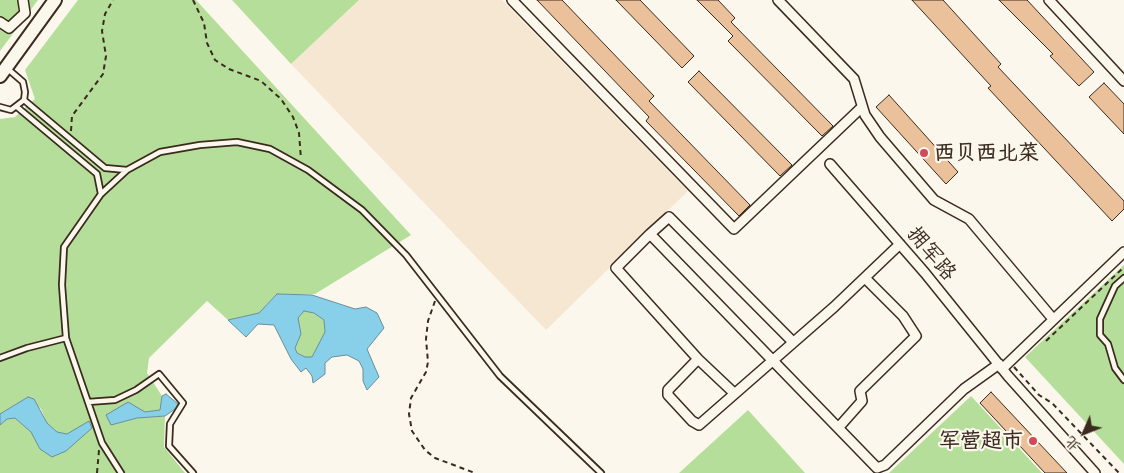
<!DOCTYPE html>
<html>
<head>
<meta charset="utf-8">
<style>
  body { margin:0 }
  #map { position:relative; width:1124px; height:473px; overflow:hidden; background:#fbf7ec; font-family:Caveat,"LXGW WenKai TC",sans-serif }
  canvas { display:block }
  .north { position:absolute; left:1059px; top:408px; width:50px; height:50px; -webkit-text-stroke:4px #fbf7ec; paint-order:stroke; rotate:226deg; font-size:14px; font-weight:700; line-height:20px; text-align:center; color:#3b2a1e }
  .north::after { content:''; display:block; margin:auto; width:18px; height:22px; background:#3b2a1e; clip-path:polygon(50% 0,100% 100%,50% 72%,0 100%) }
</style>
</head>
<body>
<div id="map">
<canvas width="1124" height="473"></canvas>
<div class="north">北</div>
</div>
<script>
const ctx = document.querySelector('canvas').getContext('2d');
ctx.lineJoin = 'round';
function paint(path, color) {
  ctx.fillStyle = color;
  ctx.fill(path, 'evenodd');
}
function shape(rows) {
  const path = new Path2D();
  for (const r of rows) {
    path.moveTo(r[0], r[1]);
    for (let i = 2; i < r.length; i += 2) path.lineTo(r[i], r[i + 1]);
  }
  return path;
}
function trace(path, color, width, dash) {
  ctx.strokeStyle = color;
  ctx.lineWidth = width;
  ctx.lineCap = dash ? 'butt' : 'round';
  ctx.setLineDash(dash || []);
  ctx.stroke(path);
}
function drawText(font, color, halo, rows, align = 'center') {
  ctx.font = font + ' Caveat,"LXGW WenKai TC",sans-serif';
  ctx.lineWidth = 4.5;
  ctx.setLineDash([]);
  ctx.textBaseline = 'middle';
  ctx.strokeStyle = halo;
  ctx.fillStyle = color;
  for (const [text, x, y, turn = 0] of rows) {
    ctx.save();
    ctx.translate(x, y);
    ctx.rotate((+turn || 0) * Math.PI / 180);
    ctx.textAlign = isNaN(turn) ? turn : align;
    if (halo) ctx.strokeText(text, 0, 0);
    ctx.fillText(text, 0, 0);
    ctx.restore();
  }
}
paint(shape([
  [359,0,502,0,688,191,546,330,291,64]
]), '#f6e7d3');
paint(shape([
  [0,0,38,0,0,51],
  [78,0,196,0,411,235,315,294,277,294,259,313,228,320,207,301,149,358,147,373,162,396,160,410,145,412,112,425,137,418,165,416,164,447,185,473,0,473,0,425,7,419,15,418,31,432,40,449,92,428,88,422,67,434,57,432,47,423,41,409,28,397,0,414,0,119,15,117,35,99,25,70],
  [232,0,359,0,291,64],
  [1124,265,1124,464,1025,357],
  [304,311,314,313,324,320,325,332,312,357,305,357,297,353,295,348,301,334,298,318],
  [971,396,1042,473,889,473],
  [748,410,805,473,679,473]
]), '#b5de9a');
const water = shape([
  [277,294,312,295,355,309,366,307,377,313,384,328,367,349,379,377,367,390,363,381,363,369,359,361,347,355,332,357,325,363,325,374,313,383,312,376,306,368,301,372,291,359,274,325,258,324,246,337,228,320,259,313,277,294],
  [304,311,314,313,324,320,325,332,312,357,305,357,297,353,295,348,301,334,298,318,304,311],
  [166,394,178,404,175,409,165,416,137,418,111,425,106,415,128,402,145,412,160,410,162,396,166,394],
  [28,397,34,399,47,423,57,432,67,434,89,421,92,428,66,451,52,457,40,449,31,432,15,418,7,419,0,425,0,414,28,397]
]);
paint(water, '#88d0e9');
trace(water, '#698e98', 1);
const building = shape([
  [537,0,562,0,654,96,649,101,750,205,739,216,646,121,649,117,537,0],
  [616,0,640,0,694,56,682,68,616,0],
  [697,0,718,0,735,18,731,22,833,126,822,136,728,41,733,36,697,0],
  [912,0,943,0,1001,64,998,67,1124,201,1124,209,1112,221,988,88,991,86,912,0],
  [999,0,1027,0,1094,72,1079,86,1050,56,1053,54,999,0],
  [699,71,792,165,780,176,688,82,699,71],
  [1104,83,1124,104,1124,134,1089,97,1104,83],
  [889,95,958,172,946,184,876,107,889,95],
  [991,392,1067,473,1045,473,980,403,991,392]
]);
paint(building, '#eac19a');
trace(building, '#3b2a1e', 1);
const lane = shape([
  [24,100,105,168,127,170],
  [0,107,11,110,24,100,25,92,23,82,8,69],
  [17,107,97,174,101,194],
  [1124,278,1115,286,1100,319,1100,335,1108,344,1115,368,1124,380],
  [0,358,27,348,66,338],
  [88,402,115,400,136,390,159,374,183,403,170,424,169,446,193,473],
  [121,473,102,443,66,338,62,285,64,247,101,194,127,170,160,152,200,145,237,142,270,149,308,170,362,210,406,255,500,376,601,473]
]);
const street = shape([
  [512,0,734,229,862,107],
  [778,0,854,79,865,115,880,137,934,200,969,219,1053,319],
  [1049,0,1124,81],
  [0,22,9,28,25,13,23,0],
  [830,164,925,273,1008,376,1095,473],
  [650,234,877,468,885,465,964,389,999,364],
  [698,359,668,390,668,395,692,421,699,425,834,307,900,244],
  [1002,369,1124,252],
  [734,393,698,359,616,268,650,234,669,217,793,342],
  [839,427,862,401,860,391,916,336,903,316,865,278]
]);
const secondary = shape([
  [0,76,55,0]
]);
trace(lane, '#3b2a1e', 8);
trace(street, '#3b2a1e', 12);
trace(secondary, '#3b2a1e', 16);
trace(shape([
  [193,0,204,23,207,43,215,60,229,69,261,81,281,99,293,117,299,133,301,159],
  [71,131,72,116,103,74,106,56,102,31,105,14,113,0],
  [435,301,428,321,426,339,428,362,426,372,411,398,409,414,412,431,425,450,435,458,475,473],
  [1046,341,1124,267],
  [1014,367,1039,395,1052,403,1119,473],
  [97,473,99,450]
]), '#3b2a1e', 2, [5, 4]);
trace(lane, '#fbf7ec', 4.5);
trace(street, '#fbf7ec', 9);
trace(secondary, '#fbf7ec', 12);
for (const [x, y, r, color] of [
  [924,153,5,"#d1495b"],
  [1033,441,5,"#d1495b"]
]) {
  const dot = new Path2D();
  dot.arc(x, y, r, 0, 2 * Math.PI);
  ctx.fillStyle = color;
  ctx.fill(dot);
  trace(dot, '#fbf7ec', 2);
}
drawText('bold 21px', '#3b2a1e', '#fbf7ec', [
  ["西贝西北菜",934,153],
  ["军营超市",1023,441,"right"]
], 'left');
drawText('21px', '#3b2a1e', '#fbf7ec', [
  ["拥军路",931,254,50]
]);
</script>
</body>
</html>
